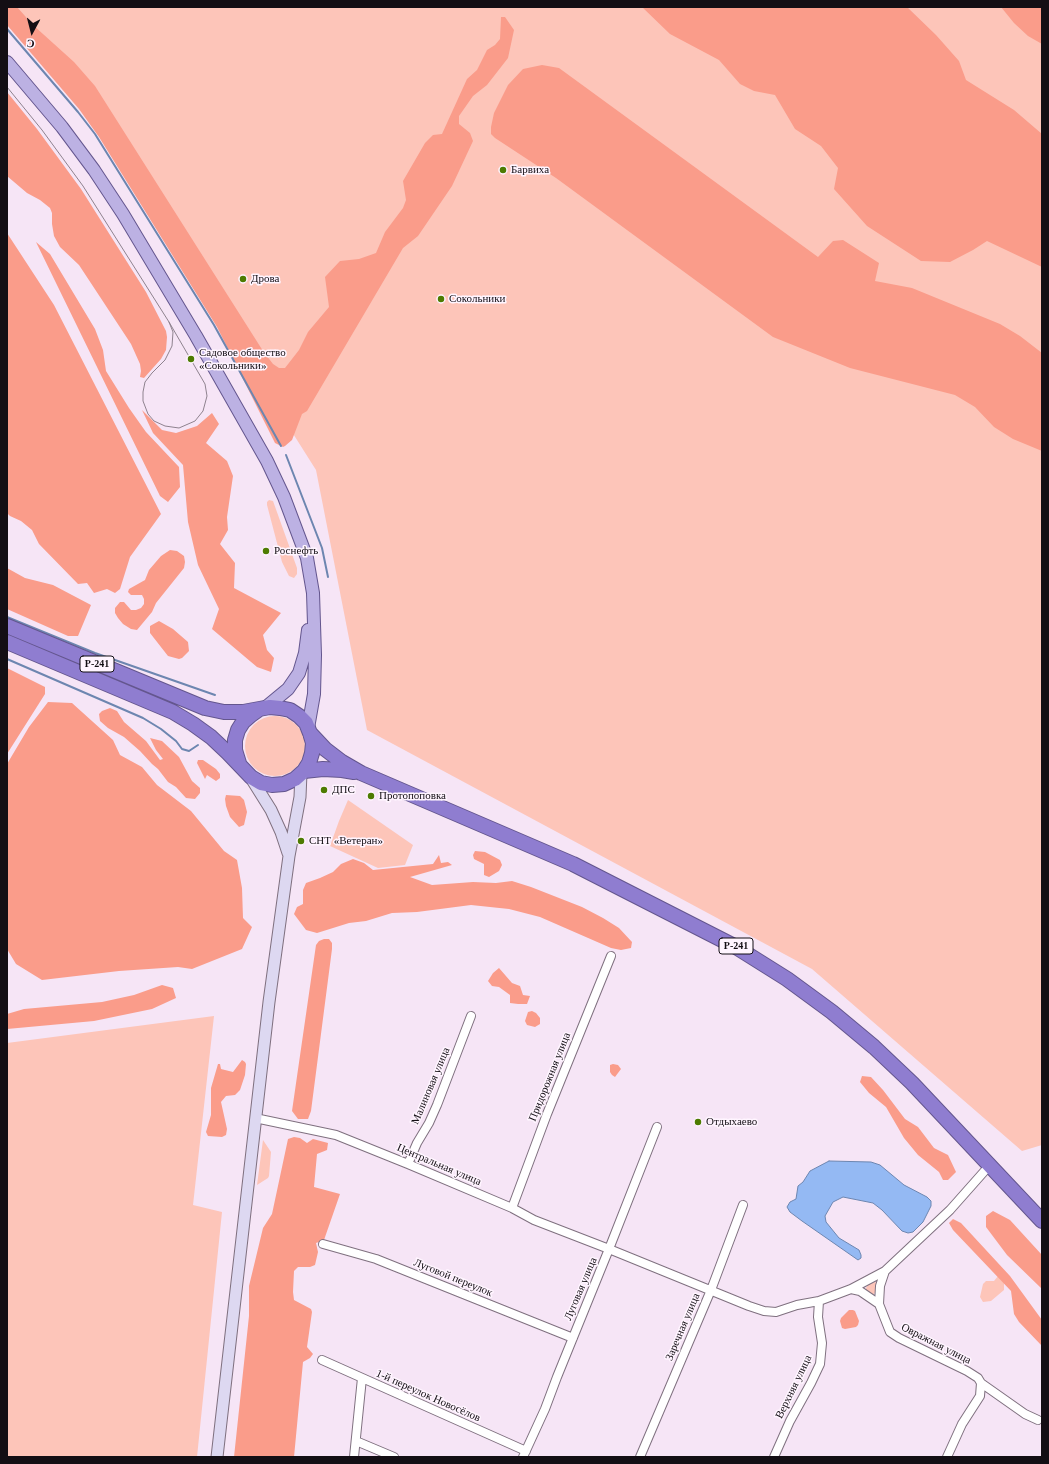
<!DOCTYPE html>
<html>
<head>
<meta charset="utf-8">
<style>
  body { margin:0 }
  #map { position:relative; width:1049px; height:1464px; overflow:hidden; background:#f6e5f6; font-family:Georgia,serif }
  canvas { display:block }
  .frame { position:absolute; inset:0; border:8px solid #130e14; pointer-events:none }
  .north { position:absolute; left:12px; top:12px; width:40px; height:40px; -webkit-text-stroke:3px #fff5ff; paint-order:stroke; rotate:187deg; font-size:11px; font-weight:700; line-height:16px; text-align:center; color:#130e14 }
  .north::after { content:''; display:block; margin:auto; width:14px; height:18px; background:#130e14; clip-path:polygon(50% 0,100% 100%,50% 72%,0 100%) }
</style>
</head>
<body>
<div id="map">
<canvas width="1049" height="1464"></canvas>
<div class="frame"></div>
<div class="north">С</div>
</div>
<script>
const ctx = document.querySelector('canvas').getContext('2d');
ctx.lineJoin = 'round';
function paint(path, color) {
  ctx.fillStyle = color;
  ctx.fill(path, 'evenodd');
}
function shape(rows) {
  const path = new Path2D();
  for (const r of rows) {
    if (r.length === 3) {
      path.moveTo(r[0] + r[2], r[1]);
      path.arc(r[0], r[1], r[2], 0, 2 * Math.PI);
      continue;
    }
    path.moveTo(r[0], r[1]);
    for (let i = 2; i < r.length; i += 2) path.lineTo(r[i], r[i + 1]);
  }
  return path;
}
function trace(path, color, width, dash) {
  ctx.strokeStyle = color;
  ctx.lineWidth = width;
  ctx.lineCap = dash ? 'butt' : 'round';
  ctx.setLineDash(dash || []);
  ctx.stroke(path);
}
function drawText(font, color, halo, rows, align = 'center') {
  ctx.font = font + ' Georgia,serif';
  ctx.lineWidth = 3;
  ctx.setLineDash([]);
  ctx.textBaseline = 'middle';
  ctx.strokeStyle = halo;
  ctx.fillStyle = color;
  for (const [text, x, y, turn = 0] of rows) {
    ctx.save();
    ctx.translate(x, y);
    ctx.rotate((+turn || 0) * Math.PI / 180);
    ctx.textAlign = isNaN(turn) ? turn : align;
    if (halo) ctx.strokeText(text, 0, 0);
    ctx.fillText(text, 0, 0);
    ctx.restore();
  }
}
paint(shape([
  [7,7,1042,7,1042,1145,1022,1151,812,969,367,730,316,470,85,105],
  [269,500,273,501,297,568,297,574,294,578,289,576,282,562,267,505,267,502],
  [275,746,30],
  [348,800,413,845,405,865,378,868,330,846,339,821],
  [214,1016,193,1205,222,1212,197,1457,7,1457,7,1043],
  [263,1140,271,1152,269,1176,268,1178,257,1185],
  [998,1276,1004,1283,1004,1290,991,1301,983,1302,980,1297,983,1284,986,1281,994,1281],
  [875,1282,877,1283,876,1291,874,1294,870,1294,866,1291,866,1288,868,1285]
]), '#fdc5b9');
paint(shape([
  [7,7,17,7,33,25,74,62,95,86,263,351,273,364,279,368,285,368,299,350,308,332,329,307,325,277,340,261,359,259,376,253,385,232,403,208,406,200,403,181,425,143,433,135,442,134,467,79,477,70,487,50,495,45,500,39,501,17,505,17,514,30,508,58,487,85,473,96,459,116,459,124,470,133,473,141,452,186,418,236,403,248,307,411,302,414,292,440,285,446,283,447,275,443,217,327,99,137,79,109,7,25],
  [642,7,907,7,936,35,959,61,966,80,1014,110,1042,134,1042,267,987,241,973,250,950,262,921,261,867,226,834,189,838,168,821,146,795,129,775,95,754,91,740,84,719,60,670,34],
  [1001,7,1042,7,1042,44,1028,36,1014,23],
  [542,65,559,68,818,257,833,241,843,240,879,263,875,281,912,288,1000,324,1020,336,1042,353,1042,451,1013,439,994,427,975,407,955,395,850,368,773,337,556,178,495,138,491,134,491,127,494,113,508,85,523,69],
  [7,92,37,129,81,189,146,292,166,331,167,337,166,350,161,359,144,378,140,377,141,371,140,364,131,344,79,265,60,247,54,236,52,224,52,213,50,208,40,200,27,193,7,176],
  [7,233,54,305,161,514,130,557,120,589,115,593,107,589,94,593,87,583,78,584,39,544,32,530,21,521,10,516,7,513],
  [36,242,50,254,95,329,103,350,106,371,129,408,146,432,179,467,180,487,168,502,160,496],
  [142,410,162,430,176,433,197,426,212,413,219,424,206,443,227,461,233,476,227,517,228,530,220,544,235,563,234,588,281,613,263,635,267,650,274,658,271,672,257,667,212,629,219,609,198,565,188,522,183,465,153,433],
  [170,550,177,551,184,556,185,562,184,568,156,603,152,612,137,630,131,629,123,624,118,618,115,613,115,608,120,602,124,602,131,610,136,610,141,608,144,604,144,599,142,595,131,595,128,592,129,589,145,580,149,570,161,556],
  [7,568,25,578,53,585,91,605,78,636,68,636,7,609],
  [159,621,173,629,188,642,189,651,182,658,179,659,168,656,150,633,150,626],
  [7,668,45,687,45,694,7,754],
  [48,702,72,703,113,740,120,755,142,767,157,785,191,811,224,851,237,860,242,888,243,918,252,927,242,949,192,969,178,967,119,971,42,980,16,964,7,949,7,797,8,791,7,790,7,764,29,727],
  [110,708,117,711,124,722,146,741,160,760,163,759,156,750,150,738,162,741,179,757,192,781,200,788,200,793,195,799,186,798,176,787,168,782,158,769,152,764,140,751,124,737,108,728,100,721,99,714,102,711],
  [198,760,203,760,216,769,220,774,220,778,216,781,207,775,205,779,197,763],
  [226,795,240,796,244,800,247,812,244,825,239,827,230,817,226,806,225,799],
  [475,851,485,852,500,860,502,865,499,871,489,877,484,875,484,864,474,859,473,855],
  [439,855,441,863,448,862,452,865,410,877,432,885,473,882,496,883,512,881,531,887,582,907,603,918,619,928,632,942,631,948,621,950,611,948,540,917,509,909,471,905,417,912,392,913,366,921,349,923,317,933,306,930,294,914,297,907,303,904,303,890,306,883,320,878,333,872,341,864,353,859,364,863,373,870,433,864],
  [324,939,329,939,332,943,332,949,311,1111,308,1119,298,1119,292,1111,316,945,319,941],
  [499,968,512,983,520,986,523,995,530,996,527,1004,518,1004,510,1003,510,995,499,987,492,986,488,981,493,973],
  [162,985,173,988,176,998,152,1009,94,1021,7,1029,7,1014,24,1009,102,1002,134,995],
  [532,1011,536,1013,540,1018,540,1024,535,1027,527,1025,525,1021,528,1012],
  [242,1060,245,1062,246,1064,245,1075,240,1090,235,1095,226,1096,221,1102,227,1129,226,1135,222,1137,208,1136,206,1132,211,1115,211,1088,218,1064,220,1064,221,1069,233,1072],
  [613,1064,618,1065,621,1069,615,1077,612,1075,610,1072,610,1065],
  [862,1076,871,1077,883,1090,905,1119,918,1127,934,1148,948,1155,956,1172,948,1180,943,1180,939,1172,918,1155,904,1138,886,1107,869,1093,860,1082],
  [294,1137,300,1138,307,1143,313,1139,328,1143,327,1150,317,1154,314,1187,340,1194,324,1240,316,1243,318,1252,315,1265,310,1267,298,1267,294,1271,293,1292,294,1300,311,1309,312,1312,307,1347,313,1354,310,1358,303,1362,294,1457,234,1457,249,1316,249,1286,263,1228,272,1214,288,1139],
  [993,1211,1010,1220,1042,1255,1042,1289,1007,1255,986,1227,986,1216],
  [953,1219,961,1223,1010,1276,1042,1320,1042,1346,1019,1322,1014,1314,1011,1291,953,1230,949,1223],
  [849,1310,853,1310,855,1311,859,1321,858,1325,856,1327,845,1329,842,1328,840,1321,841,1318]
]), '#fa9c8a');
const water = shape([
  [829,1161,871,1162,880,1165,904,1185,927,1197,931,1201,931,1206,923,1222,913,1232,908,1233,902,1231,882,1210,873,1203,843,1197,833,1202,825,1216,826,1222,839,1238,859,1250,861,1255,861,1258,858,1260,802,1221,790,1212,787,1207,790,1202,796,1199,798,1186,803,1182,810,1171,829,1161]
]);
paint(water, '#94b9f3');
trace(water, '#6d86b0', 1);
trace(shape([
  [7,29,78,112,95,134,214,325,281,446],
  [286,455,322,548,328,577],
  [7,617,95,653,215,695],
  [7,659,143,718,161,729,176,741,182,749,189,751,198,745]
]), '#6d86b0', 2);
const street = shape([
  [255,1118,336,1135,408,1164,512,1208,534,1220,609,1249,749,1306,764,1311,776,1312,797,1305,819,1301,851,1289,885,1271,950,1210,989,1166],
  [408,1164,417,1143,429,1123,437,1105,471,1016],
  [512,1208,547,1114,611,956],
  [323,1244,376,1259,573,1338],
  [885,1271,880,1286,879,1304,890,1332,899,1338,967,1371,978,1378,981,1383,980,1396,962,1424,947,1457],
  [851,1289,860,1291,879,1304],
  [322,1360,526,1451],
  [981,1383,1025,1414,1038,1420],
  [356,1441,394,1457],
  [354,1457,362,1378],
  [523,1457,545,1409,557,1377,609,1249,657,1127],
  [640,1457,711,1290,743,1205],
  [774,1457,790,1421,811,1383,820,1364,822,1343,818,1317,819,1301]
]);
const secondary = shape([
  [251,778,271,810,281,832,288,853],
  [217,1457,269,1002,289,856,300,797,301,773]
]);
const primary = shape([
  [7,62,62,127,94,170,123,214,196,336,267,461,284,497,307,558,313,593,315,655,314,694,308,728],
  [265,708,288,689,299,673,305,653,308,630]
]);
const highway = shape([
  [7,626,205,708,224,712,243,712,270,707,280,708,290,710,299,716,306,723,310,733,313,743,312,753,309,763,304,771,295,779,284,784,272,785,261,783,251,777,228,753,211,737,193,724,173,712,7,642],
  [310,733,325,749,342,762,361,773,573,864,736,947,787,979,832,1012,874,1047,912,1083,1042,1221],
  [239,763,235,750,235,740,238,730,243,722,251,715,258,710],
  [304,771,323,769,342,770,354,772]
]);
trace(street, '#7f707f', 10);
trace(secondary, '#7f707f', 13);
trace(primary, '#64568e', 14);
trace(highway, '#64568e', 16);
trace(street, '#fff', 8);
trace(secondary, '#ddd8f1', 11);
trace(primary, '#bcb1e3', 12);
trace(highway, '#8f7dd0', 14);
trace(shape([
  [7,87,42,130,83,186,169,322,205,384,207,396,203,411,195,421,179,428,165,426,154,421,148,414,143,401,143,392,145,382,152,373,165,360,172,346,173,332,169,322]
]), '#8e828e', 1);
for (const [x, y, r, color] of [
  [503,170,4,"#4d7b01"],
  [243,279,4,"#4d7b01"],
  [441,299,4,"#4d7b01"],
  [191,359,4,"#4d7b01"],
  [266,551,4,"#4d7b01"],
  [324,790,4,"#4d7b01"],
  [371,796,4,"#4d7b01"],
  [301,841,4,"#4d7b01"],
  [698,1122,4,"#4d7b01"]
]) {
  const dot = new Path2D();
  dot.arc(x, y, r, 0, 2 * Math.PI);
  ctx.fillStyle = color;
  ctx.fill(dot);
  trace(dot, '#fff5ff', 1.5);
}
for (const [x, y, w] of [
  [97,664,34],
  [736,946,34]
]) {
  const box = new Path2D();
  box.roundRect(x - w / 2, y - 8, w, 16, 3);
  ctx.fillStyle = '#fff5ff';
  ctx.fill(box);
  trace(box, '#130e14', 1);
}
drawText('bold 10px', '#130e14', null, [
  ["Р-241",97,664],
  ["Р-241",736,946]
]);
drawText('11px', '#130e14', '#fff5ff', [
  ["Барвиха",511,170],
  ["Дрова",251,279],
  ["Сокольники",449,299],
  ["Садовое общество",199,353],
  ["«Сокольники»",199,366],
  ["Роснефть",274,551],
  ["ДПС",332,790],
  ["Протопоповка",379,796],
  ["СНТ «Ветеран»",309,841],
  ["Отдыхаево",706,1122]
], 'left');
drawText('11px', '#130e14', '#fff5ff', [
  ["Придорожная улица",550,1077,-68],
  ["Малиновая улица",431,1086,-67],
  ["Центральная улица",439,1165,23],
  ["Луговой переулок",453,1278,22],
  ["Луговая улица",581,1289,-67],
  ["Заречная улица",683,1327,-67],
  ["Овражная улица",936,1344,27],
  ["Верхняя улица",794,1387,-64],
  ["1-й переулок Новосёлов",428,1396,24]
]);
</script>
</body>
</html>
